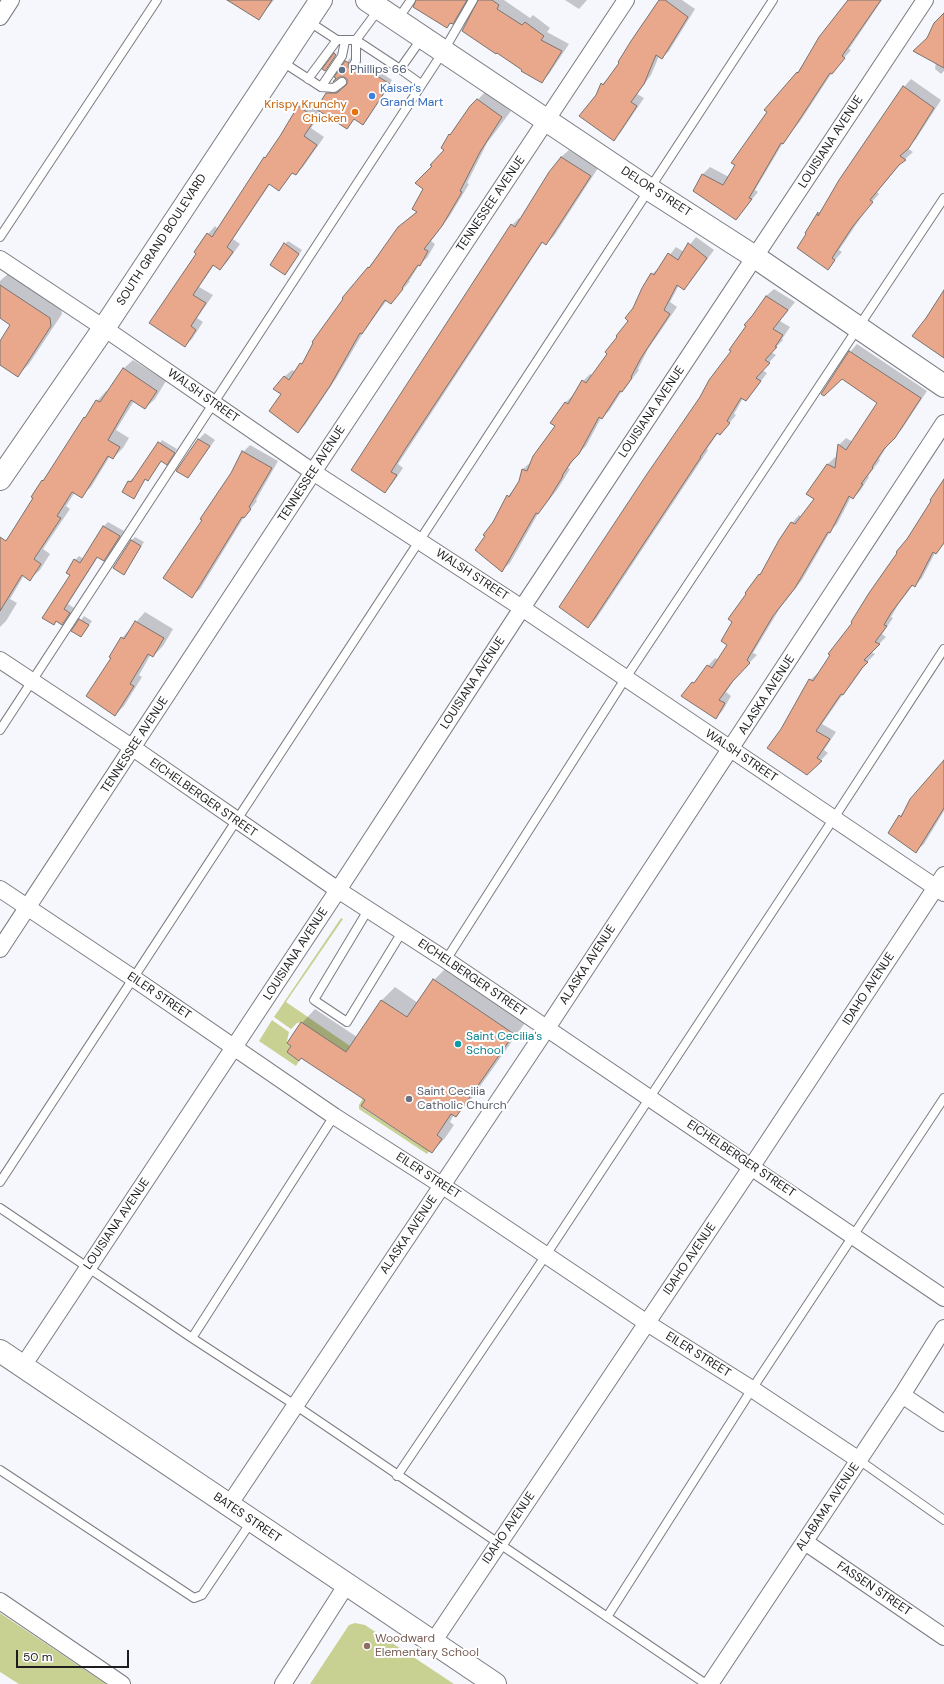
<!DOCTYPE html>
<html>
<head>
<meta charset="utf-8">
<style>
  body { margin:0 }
  #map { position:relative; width:944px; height:1684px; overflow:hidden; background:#f5f7fd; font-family:"DM Sans",sans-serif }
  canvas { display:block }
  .scale { position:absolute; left:16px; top:1650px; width:113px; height:18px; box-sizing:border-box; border:2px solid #1c1d1f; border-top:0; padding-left:5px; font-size:12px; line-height:14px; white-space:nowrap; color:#1c1d1f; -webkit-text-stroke:3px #fff; paint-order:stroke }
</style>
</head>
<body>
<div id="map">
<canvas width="944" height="1684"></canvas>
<div class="scale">50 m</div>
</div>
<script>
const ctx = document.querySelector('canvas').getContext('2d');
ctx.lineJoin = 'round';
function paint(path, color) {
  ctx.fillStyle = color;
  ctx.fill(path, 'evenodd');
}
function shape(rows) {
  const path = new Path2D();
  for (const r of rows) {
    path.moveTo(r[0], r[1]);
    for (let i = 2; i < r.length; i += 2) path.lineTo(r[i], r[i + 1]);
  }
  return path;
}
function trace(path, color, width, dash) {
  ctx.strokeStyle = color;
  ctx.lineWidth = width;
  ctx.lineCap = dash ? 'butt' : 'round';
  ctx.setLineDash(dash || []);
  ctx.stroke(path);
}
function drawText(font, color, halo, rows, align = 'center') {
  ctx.font = font + ' "DM Sans",sans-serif';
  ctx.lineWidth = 4;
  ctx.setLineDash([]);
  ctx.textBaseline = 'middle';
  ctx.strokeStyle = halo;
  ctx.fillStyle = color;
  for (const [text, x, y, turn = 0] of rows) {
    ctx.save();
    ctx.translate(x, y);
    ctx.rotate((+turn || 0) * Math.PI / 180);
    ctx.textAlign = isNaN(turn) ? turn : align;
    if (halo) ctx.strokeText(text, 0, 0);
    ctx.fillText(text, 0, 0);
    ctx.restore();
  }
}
paint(shape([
  [341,918,343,919,286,1002,350,1046,346,1052,301,1022,297,1023,291,1029,274,1017],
  [272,1020,289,1032,287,1041,287,1043,291,1046,287,1052,299,1061,296,1066,259,1041],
  [363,1098,365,1100,361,1107,429,1151,427,1154,359,1109,359,1105],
  [0,1613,106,1684,19,1684,0,1672],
  [355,1623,365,1625,454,1684,310,1684,349,1625]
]), '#c8d092');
paint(shape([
  [230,0,274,0,259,18],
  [419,0,471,0,464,12,447,27],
  [478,0,504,0,530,18,533,15,550,28,547,32,569,44,549,74,542,81,524,70],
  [565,0,587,0,579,9],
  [660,0,682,0,695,9,669,51,662,58,659,56,651,75,637,94,644,98,621,132,614,139,597,96,602,84,610,77],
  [848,0,882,0,849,49,851,50,833,71,801,120,784,141,755,190,758,192,736,219,703,174,710,167,729,177,797,73],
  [944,13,944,71,941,74,935,69,936,62,928,37,935,24],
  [338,51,329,66,325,70,335,54],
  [350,58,351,59,350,62,354,68,360,68,362,66,365,68,369,65,392,80,366,121,322,112,311,128,324,137,303,167,296,174,293,172,279,190,270,184,233,239,240,244,227,262,220,269,214,265,199,287,213,295,197,318,203,322,192,339,184,346,198,253,208,234,215,226,218,229,265,158,281,137,299,106,306,99,318,107,330,90,341,90,348,84,348,79,344,76,336,77],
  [911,79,941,100,916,139,907,148,913,152,902,162,877,192,879,194,870,204,839,250,842,252,827,269,806,232,819,213,825,206,904,87],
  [485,92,511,111,487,143,467,183,469,184,449,217,431,241,435,244,427,258,419,265,409,281,410,281,398,295,391,303,387,300,364,331,337,377,305,425,298,432,283,394,284,377,292,370,296,372,368,268,407,220,417,211,424,188,434,166,446,150,450,135,471,107],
  [569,150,598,168,554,236,546,244,543,242,398,464,403,468,392,484,385,492,352,469,512,225,519,218,521,219,561,157],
  [696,237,714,250,691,281,684,289,679,285,670,302,677,307,648,349,638,369,639,370,629,383,622,391,609,411,601,418,586,446,578,454,568,468,570,469,557,490,539,512,510,563,502,570,486,536,508,496,520,482,523,469,531,462,556,426,552,422,566,402,573,395,583,381,590,374,593,375,608,354,629,320,652,274,660,267,676,247,684,252],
  [288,241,302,250,288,270,285,244],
  [9,273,61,307,62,314,29,364,18,375,0,364,0,342,12,325,0,317,0,281],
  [774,289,795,302,780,321,790,327,782,339,783,340,771,352,776,355,762,370,767,373,753,392,743,398,734,414,736,415,727,426,718,433,707,449,708,450,596,619,588,626,732,351,753,316,766,296],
  [857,344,927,391,902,429,891,440,879,459,880,460,868,476,869,477,860,491,853,498,851,497,837,524,831,530,802,580,780,608,753,653,757,655,739,673,726,692,731,696,723,710,716,718,683,696,708,666,715,658,718,660,729,645,759,575,765,569,792,523,799,515,802,517,815,499,808,494,828,464,835,457,837,458,839,445,846,438,853,442,879,403,850,352],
  [133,360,166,381,155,399,145,408,134,401,116,430,129,438,123,448,113,458,110,456,91,487,81,496,75,492,66,506,70,509,43,549,50,554,40,570,30,579,24,575,10,599,17,603,6,621,0,627,0,547,14,531,34,498,33,497,43,481,48,476,97,401,106,391,108,392,123,369],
  [205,433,215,440,188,477,178,470,199,439],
  [162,440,177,449,170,460,162,460,151,476,146,479,133,498,129,482,133,478,134,479],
  [250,445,278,461,256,500,257,501,244,517,200,589,192,596,203,519,232,473,243,452],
  [944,483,944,544,936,551,922,578,915,586,913,585,898,605,891,617,893,618,882,634,886,637,871,652,875,654,868,661,850,686,843,694,822,724,836,732,824,750,828,753,807,774,782,730,810,680,818,673,819,674],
  [108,522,124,531,108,556,103,560,98,557,68,604,74,608,66,619,62,624,57,621,54,624,75,560,79,556,84,559,104,526],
  [135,537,144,542,124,574,131,541],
  [145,612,173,629,163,646,153,656,151,654,139,675,142,677,124,706,115,715,112,658,122,638],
  [84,616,92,621,81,636,73,631],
  [944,762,944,811,924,844,916,851,889,833,900,816],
  [447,967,527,1020,469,1102,456,1116,454,1114,450,1122,454,1125,445,1138,432,1152,367,1100,293,1045,302,1023,315,1009,357,1037,382,1000,395,987,418,1003,434,980]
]), '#0003');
const building = shape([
  [227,0,272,0,259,20,227,0],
  [416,0,467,0,453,24,450,23,447,28,413,7,416,0],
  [478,0,492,0,499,5,497,9,522,25,525,22,544,36,541,40,562,51,542,83,521,71,522,70,497,53,496,54,462,31,478,0],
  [659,0,665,0,688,17,662,59,656,55,644,84,631,102,637,106,614,141,579,116,596,95,601,83,603,85,619,63,618,62,631,41,659,0],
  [848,0,881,0,842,56,845,58,832,74,830,73,794,128,783,144,781,143,749,198,752,199,736,220,693,191,702,174,723,185,735,165,731,163,767,112,764,110,797,72,798,73,819,37,848,0],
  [944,13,944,68,913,51,927,38,934,23,944,13],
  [334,53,336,55,325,71,322,69,334,53],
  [345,61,349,63,348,66,351,71,355,71,358,69,362,71,364,68,390,84,363,125,354,119,347,129,316,109,326,93,337,93,347,84,347,79,344,77,339,77,333,82,336,78,334,77,345,61],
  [903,86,934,108,909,148,900,156,906,160,899,165,870,200,873,202,853,226,832,258,835,260,828,270,797,248,806,234,805,233,818,212,818,216,839,180,903,86],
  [477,99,502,117,480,152,460,191,462,192,442,226,424,249,428,251,420,266,418,265,402,288,403,289,391,304,385,300,362,334,360,333,330,386,298,433,269,411,281,394,273,389,284,376,289,380,300,363,302,364,313,343,312,342,343,299,342,298,368,267,369,268,398,227,417,212,412,209,423,189,415,183,432,166,430,165,444,150,441,148,449,134,450,135,470,106,477,99],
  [298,106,316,118,304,136,317,145,296,175,292,173,279,191,269,184,227,247,233,252,220,270,213,265,193,295,206,303,191,326,196,330,185,347,149,323,196,254,194,252,207,233,212,237,264,157,265,158,280,136,298,106],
  [561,157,591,176,546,245,542,242,404,451,391,472,397,475,385,493,351,470,511,224,515,227,549,172,561,157],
  [284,243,299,254,285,275,270,265,284,243],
  [688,243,707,258,684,290,677,285,664,310,670,314,641,358,631,377,632,378,622,392,620,391,602,419,599,417,579,454,571,462,562,476,563,476,549,499,538,514,536,513,502,572,475,550,485,536,483,535,493,522,507,495,509,497,519,481,522,469,527,471,533,456,555,426,550,423,565,402,568,404,582,380,586,383,607,354,605,352,617,337,616,336,628,321,625,318,633,308,642,288,651,273,654,275,668,253,678,260,688,243],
  [0,285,50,318,51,326,18,377,0,365,0,341,10,325,0,318,0,285],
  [944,290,944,358,912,336,926,318,944,290],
  [766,296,788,310,773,329,783,335,775,347,777,347,765,360,770,363,756,378,761,381,746,401,741,398,727,421,730,423,720,435,717,433,700,457,701,457,588,628,559,607,647,474,700,397,709,380,731,351,729,350,746,326,744,325,752,316,766,296],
  [849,351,921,398,895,438,884,449,872,467,873,468,861,484,863,484,853,499,849,496,830,533,828,532,795,588,773,616,747,660,750,663,732,682,719,700,725,703,716,719,681,696,692,682,694,683,707,665,712,668,727,645,721,641,732,622,728,619,746,594,745,593,759,574,760,575,779,540,791,522,795,524,814,499,806,494,827,464,835,468,838,444,846,450,877,403,842,379,824,396,821,394,849,351],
  [123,368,157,391,145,409,131,400,108,440,120,447,113,459,108,456,82,498,72,492,57,516,61,518,34,559,41,564,30,581,22,575,0,611,0,537,6,541,33,498,31,497,42,480,43,481,84,417,85,418,96,400,100,402,123,368],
  [198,439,210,446,188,478,176,471,198,439],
  [158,442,175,453,167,465,161,461,148,481,145,479,134,499,122,492,128,481,131,482,158,442],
  [242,451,272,468,249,507,251,509,244,518,242,517,192,598,163,578,202,520,200,519,231,473,242,451],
  [944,479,944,543,936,554,933,552,915,587,912,585,891,613,884,625,887,626,875,642,880,644,864,660,868,662,862,668,843,695,841,694,816,731,830,739,817,758,822,761,807,775,767,748,781,729,809,679,813,681,830,655,828,654,852,623,851,622,869,593,897,553,896,552,907,539,931,501,930,500,944,479],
  [103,526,120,536,104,561,97,557,64,609,70,613,62,625,56,621,54,625,42,618,70,575,66,573,74,559,80,563,103,526],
  [131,540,141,546,124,575,113,568,131,540],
  [79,619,89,625,81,637,71,631,79,619],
  [135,621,164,638,153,657,148,654,130,684,134,686,115,716,86,696,111,658,109,657,121,637,124,639,135,621],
  [944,760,944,808,916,853,888,833,899,815,901,817,910,799,944,760],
  [433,979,514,1034,456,1117,451,1114,437,1135,442,1139,432,1153,361,1106,365,1100,301,1058,299,1061,287,1052,291,1046,287,1043,301,1022,346,1052,381,1000,407,1017,433,979]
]);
paint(building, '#e9a88b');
trace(building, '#797370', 1);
const lane = shape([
  [398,19,411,0],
  [308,21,337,40,356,40,400,69,422,38],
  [281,61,321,87,334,88,342,82],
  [353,66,356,61,356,40,379,9],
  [400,69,421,84],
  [308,79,337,40],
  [321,87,342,56,345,41],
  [0,237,157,0],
  [0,730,443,52,473,0],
  [368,910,314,1000,347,1022,402,932],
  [446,960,625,679,944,198],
  [0,1182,773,0],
  [0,1208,192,1338,295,1405,706,1684],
  [192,1338,334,1116],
  [859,1460,944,1520],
  [0,1470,194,1598,202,1595,251,1522],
  [397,1476,546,1255,834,818,944,649],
  [607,1617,752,1389,944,1098]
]);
const street = shape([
  [0,17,11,0],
  [0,259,104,328,313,472,522,608,944,893],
  [0,660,133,748,338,890,446,960,944,1298],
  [0,889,133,978,334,1116,443,1186,647,1323,752,1389,859,1460],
  [0,949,313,472,626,0],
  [23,1366,338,890,522,608,925,0],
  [902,1395,944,1423],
  [229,1505,547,1028,944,423],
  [805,1542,944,1637],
  [0,1601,122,1684],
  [433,1642,752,1166,944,875],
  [283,1684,347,1584],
  [710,1684,902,1395,944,1328]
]);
const secondary = shape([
  [367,0,649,189,755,257,944,386],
  [0,479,104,328,321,0],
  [0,1351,495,1684]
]);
trace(lane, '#7b7c82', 10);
trace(street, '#7b7c82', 18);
trace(secondary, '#7b7c82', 24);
trace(lane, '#fff', 8);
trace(street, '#fff', 16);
trace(secondary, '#fff', 22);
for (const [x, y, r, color] of [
  [342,70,4,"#5c6f8a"],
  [372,96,4,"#3f7fe0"],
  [355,112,4,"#e8710a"],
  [458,1044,4,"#0f9aa8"],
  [409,1099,4,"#6b7280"],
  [367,1646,4,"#8d6e63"]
]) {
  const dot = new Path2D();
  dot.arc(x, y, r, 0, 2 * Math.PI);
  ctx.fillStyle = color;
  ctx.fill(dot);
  trace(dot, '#fff', 1.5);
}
drawText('12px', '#4e5e75', '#fff', [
  ["Phillips 66",350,70]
], 'left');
drawText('12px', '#366cbe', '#fff', [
  ["Kaiser's",380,89],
  ["Grand Mart",380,103]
], 'left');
drawText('12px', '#c56008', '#fff', [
  ["Krispy Krunchy",347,105],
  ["Chicken",347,119]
], 'right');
drawText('12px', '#1c1d1f', '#fff', [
  ["LOUISIANA AVENUE",831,142,-57],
  ["DELOR STREET",656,192,33],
  ["TENNESSEE AVENUE",491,204,-56],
  ["SOUTH GRAND BOULEVARD",162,240,-57],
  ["WALSH STREET",203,396,35],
  ["LOUISIANA AVENUE",652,412,-56],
  ["TENNESSEE AVENUE",312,474,-57],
  ["WALSH STREET",472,575,33],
  ["LOUISIANA AVENUE",473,683,-57],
  ["ALASKA AVENUE",767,695,-57],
  ["TENNESSEE AVENUE",135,745,-57],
  ["WALSH STREET",741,756,34],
  ["EICHELBERGER STREET",203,798,35],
  ["LOUISIANA AVENUE",296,954,-57],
  ["ALASKA AVENUE",588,965,-57],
  ["EICHELBERGER STREET",472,978,34],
  ["IDAHO AVENUE",869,989,-57],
  ["EILER STREET",159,996,34],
  ["EICHELBERGER STREET",741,1159,34],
  ["EILER STREET",428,1176,33],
  ["LOUISIANA AVENUE",117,1224,-56],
  ["ALASKA AVENUE",409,1235,-56],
  ["IDAHO AVENUE",690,1259,-56],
  ["EILER STREET",698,1355,32],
  ["ALABAMA AVENUE",828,1507,-56],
  ["BATES STREET",247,1518,34],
  ["IDAHO AVENUE",509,1528,-56],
  ["FASSEN STREET",874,1589,34]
]);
drawText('12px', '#0d838f', '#fff', [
  ["Saint Cecilia's",466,1037],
  ["School",466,1051]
], 'left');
drawText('12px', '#5b616d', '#fff', [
  ["Saint Cecilia",417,1092],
  ["Catholic Church",417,1106]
], 'left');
drawText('12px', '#785e54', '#fff', [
  ["Woodward",375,1639],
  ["Elementary School",375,1653]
], 'left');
</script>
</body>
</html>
